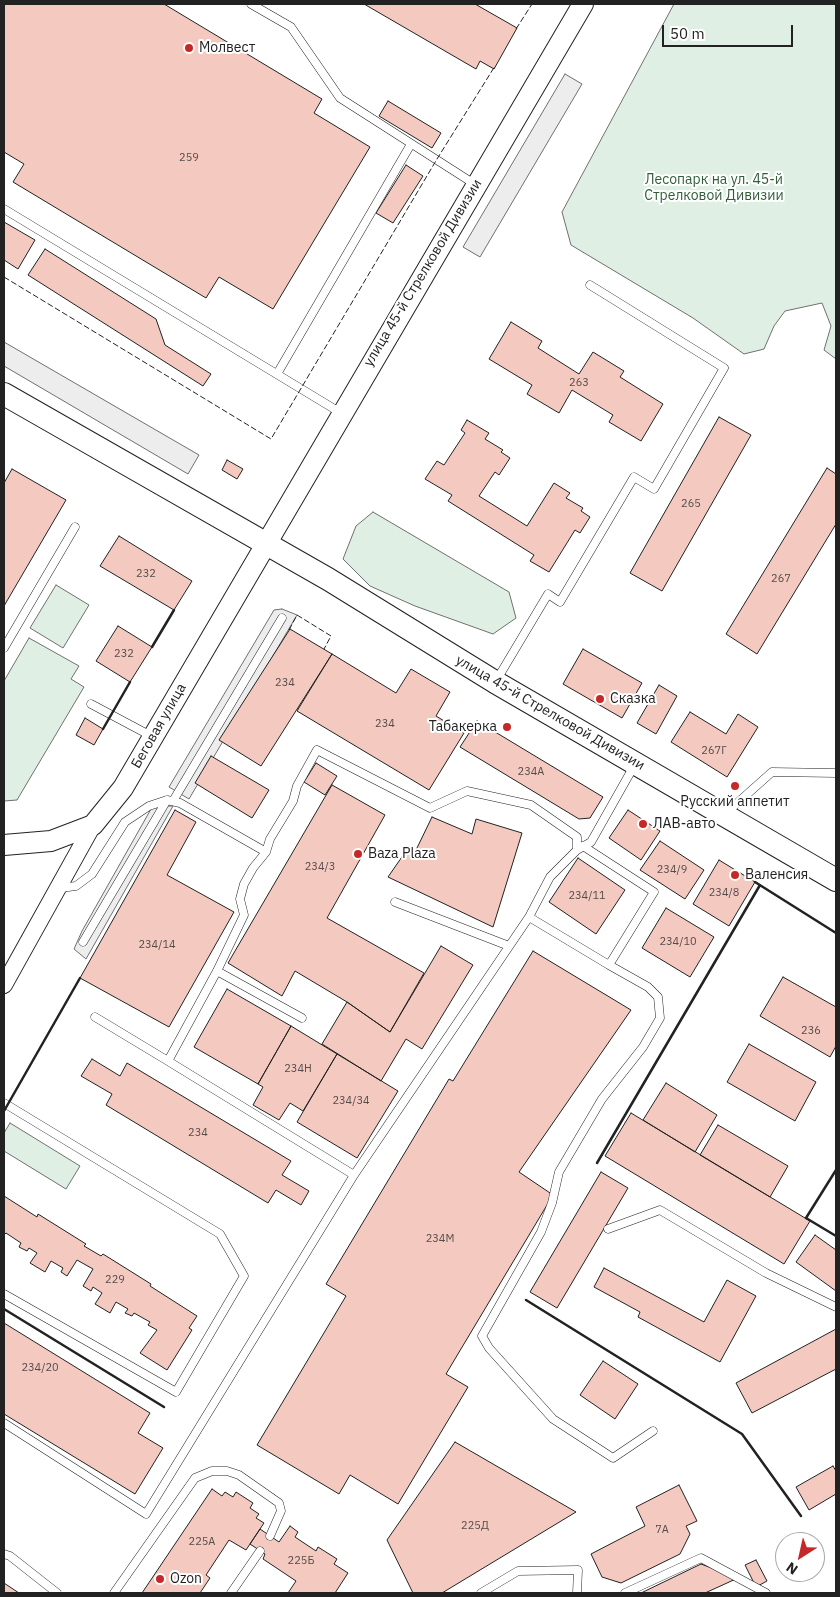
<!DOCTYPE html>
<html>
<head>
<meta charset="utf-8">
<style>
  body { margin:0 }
  #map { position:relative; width:840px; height:1597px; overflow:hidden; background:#fff; font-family:"IBM Plex Sans",sans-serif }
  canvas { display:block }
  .frame { position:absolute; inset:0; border:5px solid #222; pointer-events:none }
  .north { position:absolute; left:775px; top:1532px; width:50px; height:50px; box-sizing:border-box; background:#fff; border:1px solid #a7a7a7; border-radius:50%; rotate:215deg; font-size:14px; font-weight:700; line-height:20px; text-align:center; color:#222 }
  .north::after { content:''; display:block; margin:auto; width:18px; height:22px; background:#c62828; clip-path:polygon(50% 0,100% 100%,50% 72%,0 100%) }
  .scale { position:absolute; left:662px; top:25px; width:131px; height:22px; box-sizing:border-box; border:2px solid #222; border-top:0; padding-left:6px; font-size:15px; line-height:18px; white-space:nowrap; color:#222; -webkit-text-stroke:4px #fff; paint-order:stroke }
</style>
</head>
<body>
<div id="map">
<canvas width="840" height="1597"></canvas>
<div class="frame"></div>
<div class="north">N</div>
<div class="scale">50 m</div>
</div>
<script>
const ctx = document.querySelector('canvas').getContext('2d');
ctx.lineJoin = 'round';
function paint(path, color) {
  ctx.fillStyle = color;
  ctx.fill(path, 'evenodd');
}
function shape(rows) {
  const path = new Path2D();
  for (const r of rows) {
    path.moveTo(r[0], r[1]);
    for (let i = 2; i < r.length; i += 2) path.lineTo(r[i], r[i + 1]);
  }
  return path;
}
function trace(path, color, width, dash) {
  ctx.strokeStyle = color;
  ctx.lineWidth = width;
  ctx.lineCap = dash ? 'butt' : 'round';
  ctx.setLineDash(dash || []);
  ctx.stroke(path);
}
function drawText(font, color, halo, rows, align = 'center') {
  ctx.font = font + ' "IBM Plex Sans",sans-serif';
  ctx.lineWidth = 4;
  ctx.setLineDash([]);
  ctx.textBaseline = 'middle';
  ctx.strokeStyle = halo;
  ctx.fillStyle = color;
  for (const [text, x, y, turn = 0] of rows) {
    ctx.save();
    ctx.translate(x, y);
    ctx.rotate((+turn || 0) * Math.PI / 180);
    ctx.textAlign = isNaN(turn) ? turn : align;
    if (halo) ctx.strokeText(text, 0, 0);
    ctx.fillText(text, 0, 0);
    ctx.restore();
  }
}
const green = shape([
  [674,4,836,4,836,359,824,350,831,326,822,303,785,311,774,326,764,349,744,354,693,318,571,245,562,212,674,4],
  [373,512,509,592,516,618,493,634,415,606,370,586,343,559,356,526,373,512],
  [56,585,89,605,63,648,30,628,56,585],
  [29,638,79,666,71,679,84,687,17,800,4,801,4,681,29,638],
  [10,1123,80,1166,66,1189,4,1151,4,1133,10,1123]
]);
paint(green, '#e0efe3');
trace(green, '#6f6f6f', 1);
const parking = shape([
  [565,74,582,84,480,257,463,247,565,74],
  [4,342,199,455,188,474,4,366,4,342],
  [282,609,297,615,189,799,169,787,274,610,282,609],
  [157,806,173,806,86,959,74,949,82,931,151,809,157,806]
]);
paint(parking, '#ededed');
trace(parking, '#6f6f6f', 1);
const building = shape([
  [4,4,164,4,322,99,314,113,370,147,273,309,219,277,206,298,13,182,24,164,4,152,4,4],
  [364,4,475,4,517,28,494,69,480,61,476,69,364,4],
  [388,101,441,133,432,148,379,116,388,101],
  [406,165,423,176,393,223,376,213,406,165],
  [4,222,35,240,18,269,4,260,4,222],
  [45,249,156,319,165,345,211,374,203,386,28,275,45,249],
  [511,322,542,341,538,348,579,374,593,352,624,371,620,377,663,404,641,441,609,422,613,415,572,390,559,413,527,394,532,385,489,359,511,322],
  [719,417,751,435,662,591,630,573,719,417],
  [467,420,489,433,485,439,503,450,501,452,510,458,499,475,495,472,479,496,527,526,554,483,570,493,566,498,583,508,581,511,590,517,580,533,575,530,549,572,530,561,534,555,448,501,452,495,425,479,437,461,444,465,465,433,461,430,467,420],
  [227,460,243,469,237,479,222,470,227,460],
  [827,468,836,474,836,524,757,654,726,634,827,468],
  [12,469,66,500,4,606,4,483,12,469],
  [119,536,192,581,174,610,100,566,119,536],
  [118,626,152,647,130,682,96,661,118,626],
  [290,629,332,654,261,766,219,740,290,629],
  [583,649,642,683,622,718,563,684,583,649],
  [332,654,396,693,411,669,450,692,436,716,464,733,429,790,297,711,332,654],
  [659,685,677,696,656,734,637,723,659,685],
  [690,712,726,734,738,714,758,727,727,777,671,742,690,712],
  [85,718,103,729,94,745,76,735,85,718],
  [477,721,603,797,590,818,579,819,460,747,477,721],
  [211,756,269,790,252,818,195,783,211,756],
  [316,763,337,776,325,795,304,782,316,763],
  [332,785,385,815,327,918,424,973,390,1032,347,1002,295,971,282,996,228,963,332,785],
  [175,810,196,822,167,875,234,912,169,1027,80,978,175,810],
  [628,810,660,831,641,860,609,838,628,810],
  [432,817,472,834,476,819,522,833,493,927,388,877,406,851,416,850,432,817],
  [660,841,704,870,685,899,640,870,660,841],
  [578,858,625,890,596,934,549,902,578,858],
  [719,860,755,882,729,926,693,904,719,860],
  [666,908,714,937,690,977,642,948,666,908],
  [441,946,473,965,422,1049,406,1039,381,1081,322,1044,347,1002,390,1032,441,946],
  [533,951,631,1010,519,1172,553,1195,446,1374,468,1387,398,1504,350,1475,339,1494,257,1445,346,1296,326,1284,449,1079,453,1081,533,951],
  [783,977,836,1007,836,1046,830,1057,760,1016,783,977],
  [227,989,291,1026,258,1084,194,1047,227,989],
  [291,1026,337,1054,303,1111,290,1103,279,1120,253,1105,263,1087,258,1084,291,1026],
  [749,1044,816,1082,795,1121,727,1082,749,1044],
  [337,1054,398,1091,357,1158,297,1122,337,1054],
  [92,1059,120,1076,127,1063,291,1161,282,1175,309,1191,301,1205,276,1190,268,1203,106,1105,112,1094,81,1076,92,1059],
  [666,1083,717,1115,695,1152,643,1120,666,1083],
  [631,1113,810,1221,784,1264,605,1156,631,1113],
  [718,1125,788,1166,770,1197,700,1155,718,1125],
  [601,1172,628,1188,557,1308,530,1292,601,1172],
  [4,1196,37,1217,38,1214,86,1244,84,1246,101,1256,103,1254,151,1284,150,1286,197,1316,189,1328,192,1330,167,1370,140,1353,157,1330,148,1325,150,1322,134,1313,132,1316,125,1313,128,1309,116,1302,110,1313,95,1304,102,1293,93,1287,91,1291,83,1286,93,1269,77,1260,67,1276,61,1272,63,1268,51,1261,45,1272,30,1263,37,1253,29,1248,27,1251,19,1247,21,1243,6,1233,4,1235,4,1196],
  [815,1235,836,1250,836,1291,796,1262,815,1235],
  [604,1268,704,1322,727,1280,756,1296,720,1362,638,1317,640,1312,594,1287,604,1268],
  [4,1323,150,1413,138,1433,163,1448,135,1494,4,1414,4,1323],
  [836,1329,836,1369,752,1413,736,1383,836,1329],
  [603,1361,638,1384,615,1419,580,1395,603,1361],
  [455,1442,576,1512,442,1593,413,1593,387,1540,455,1442],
  [833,1466,836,1471,836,1494,809,1510,796,1487,833,1466],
  [679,1485,697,1521,686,1526,690,1534,680,1554,621,1583,602,1577,591,1554,645,1526,636,1507,679,1485],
  [212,1489,222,1496,225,1492,233,1497,236,1492,253,1503,250,1508,259,1514,256,1518,264,1523,246,1550,229,1540,206,1575,210,1578,200,1593,142,1593,212,1489],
  [290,1526,298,1532,295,1537,316,1551,318,1547,337,1559,334,1564,348,1573,335,1593,288,1593,296,1581,263,1559,265,1554,250,1544,260,1529,279,1542,290,1526],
  [756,1560,767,1581,756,1587,745,1565,756,1560],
  [701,1564,738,1578,705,1593,641,1593,701,1564],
  [4,1583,19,1593,4,1593,4,1583]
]);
paint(building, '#f3c9c0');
trace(building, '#222', 1);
const service = shape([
  [251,4,291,27,340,98,476,185],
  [4,209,341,413],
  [277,374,411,144],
  [4,648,75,527],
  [496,681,548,594,560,602,634,477,654,489,724,368,590,285],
  [91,704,153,737],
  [173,801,282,618],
  [726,813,772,772,836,773],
  [60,888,76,886,92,874,125,822,149,806,167,800,180,803,266,852],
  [395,902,509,946],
  [529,917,609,965,654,892,583,846],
  [83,942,167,800],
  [609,965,648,987,658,997,660,1018,643,1047,602,1099,559,1172,552,1203,541,1232,482,1336,489,1348,553,1419,613,1458,653,1431],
  [217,971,302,1018],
  [95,1017,168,1061,217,971,244,915,240,899,244,884,253,868,266,852,270,839,293,801,297,786,317,750,430,808,467,791,531,805,577,837,577,850],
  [168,1061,354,1175],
  [4,1103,220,1234,244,1276,176,1392,4,1294],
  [608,1229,660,1210,766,1273,836,1307],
  [4,1423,146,1514,354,1175,529,917,550,877,577,850,591,842,634,766],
  [4,1554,10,1556,57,1593],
  [114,1593,195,1478,212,1471,227,1471,239,1475,279,1503,281,1511,270,1536],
  [231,1593,260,1551],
  [481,1593,518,1571,578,1570,577,1593],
  [625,1593,701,1558,766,1593]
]);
const minor = shape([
  [4,985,93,825]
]);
const tertiary = shape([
  [4,845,51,841,93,825,123,788,583,4]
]);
const secondary = shape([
  [4,394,328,579,495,682,836,880]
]);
trace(service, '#222', 9);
trace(minor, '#222', 18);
trace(tertiary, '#222', 22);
trace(secondary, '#222', 24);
trace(service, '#fff', 8);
trace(minor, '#fff', 16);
trace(tertiary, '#fff', 20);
trace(secondary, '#fff', 22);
trace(shape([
  [516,29,532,4],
  [4,277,271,439,437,159,495,66],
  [289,630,297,615,331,636,324,649]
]), '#222', 1, [6, 2.5]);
trace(shape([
  [152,647,174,610],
  [103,729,130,682],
  [755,882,836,933],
  [4,1111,80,978],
  [597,1163,760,885],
  [836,1170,806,1218,836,1236],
  [526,1300,742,1434,801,1516],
  [4,1309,164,1407]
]), '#222', 2.5);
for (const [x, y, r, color] of [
  [189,48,5,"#c62828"],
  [600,699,5,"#c62828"],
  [507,727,5,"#c62828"],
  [735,786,5,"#c62828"],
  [643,824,5,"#c62828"],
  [358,854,5,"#c62828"],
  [735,875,5,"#c62828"],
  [160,1579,5,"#c62828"]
]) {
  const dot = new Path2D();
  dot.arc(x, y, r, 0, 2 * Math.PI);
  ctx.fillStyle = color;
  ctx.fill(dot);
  trace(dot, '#fff', 2);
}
drawText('11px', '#564c4a', null, [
  ["259",189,158],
  ["263",579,383],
  ["265",691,504],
  ["232",146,574],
  ["267",781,579],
  ["232",124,654],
  ["234",285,683],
  ["234",385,724],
  ["267Г",714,751],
  ["234А",531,772],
  ["234/3",320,867],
  ["234/9",672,870],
  ["234/8",724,893],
  ["234/11",587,896],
  ["234/10",678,942],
  ["234/14",157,945],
  ["236",811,1031],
  ["234Н",298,1069],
  ["234/34",351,1101],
  ["234",198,1133],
  ["234М",440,1239],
  ["229",115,1280],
  ["234/20",40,1368],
  ["225Д",475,1526],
  ["7А",662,1530],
  ["225А",202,1542],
  ["225Б",301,1561]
]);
drawText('14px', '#222', '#fff', [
  ["Молвест",199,48],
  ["Сказка",610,699],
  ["Табакерка",497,727,"right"],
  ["Русский аппетит",735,802,"center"],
  ["ЛАВ-авто",653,824],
  ["Baza Plaza",368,854],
  ["Валенсия",745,875],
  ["Ozon",170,1579]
], 'left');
drawText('14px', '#2f5e38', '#fff', [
  ["Лесопарк на ул. 45-й",714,180],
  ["Стрелковой Дивизии",714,196]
]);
drawText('14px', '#222', '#fff', [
  ["улица 45-й Стрелковой Дивизии",423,273,-59],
  ["улица 45-й Стрелковой Дивизии",550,713,30],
  ["Беговая улица",159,726,-60]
]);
</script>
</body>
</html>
